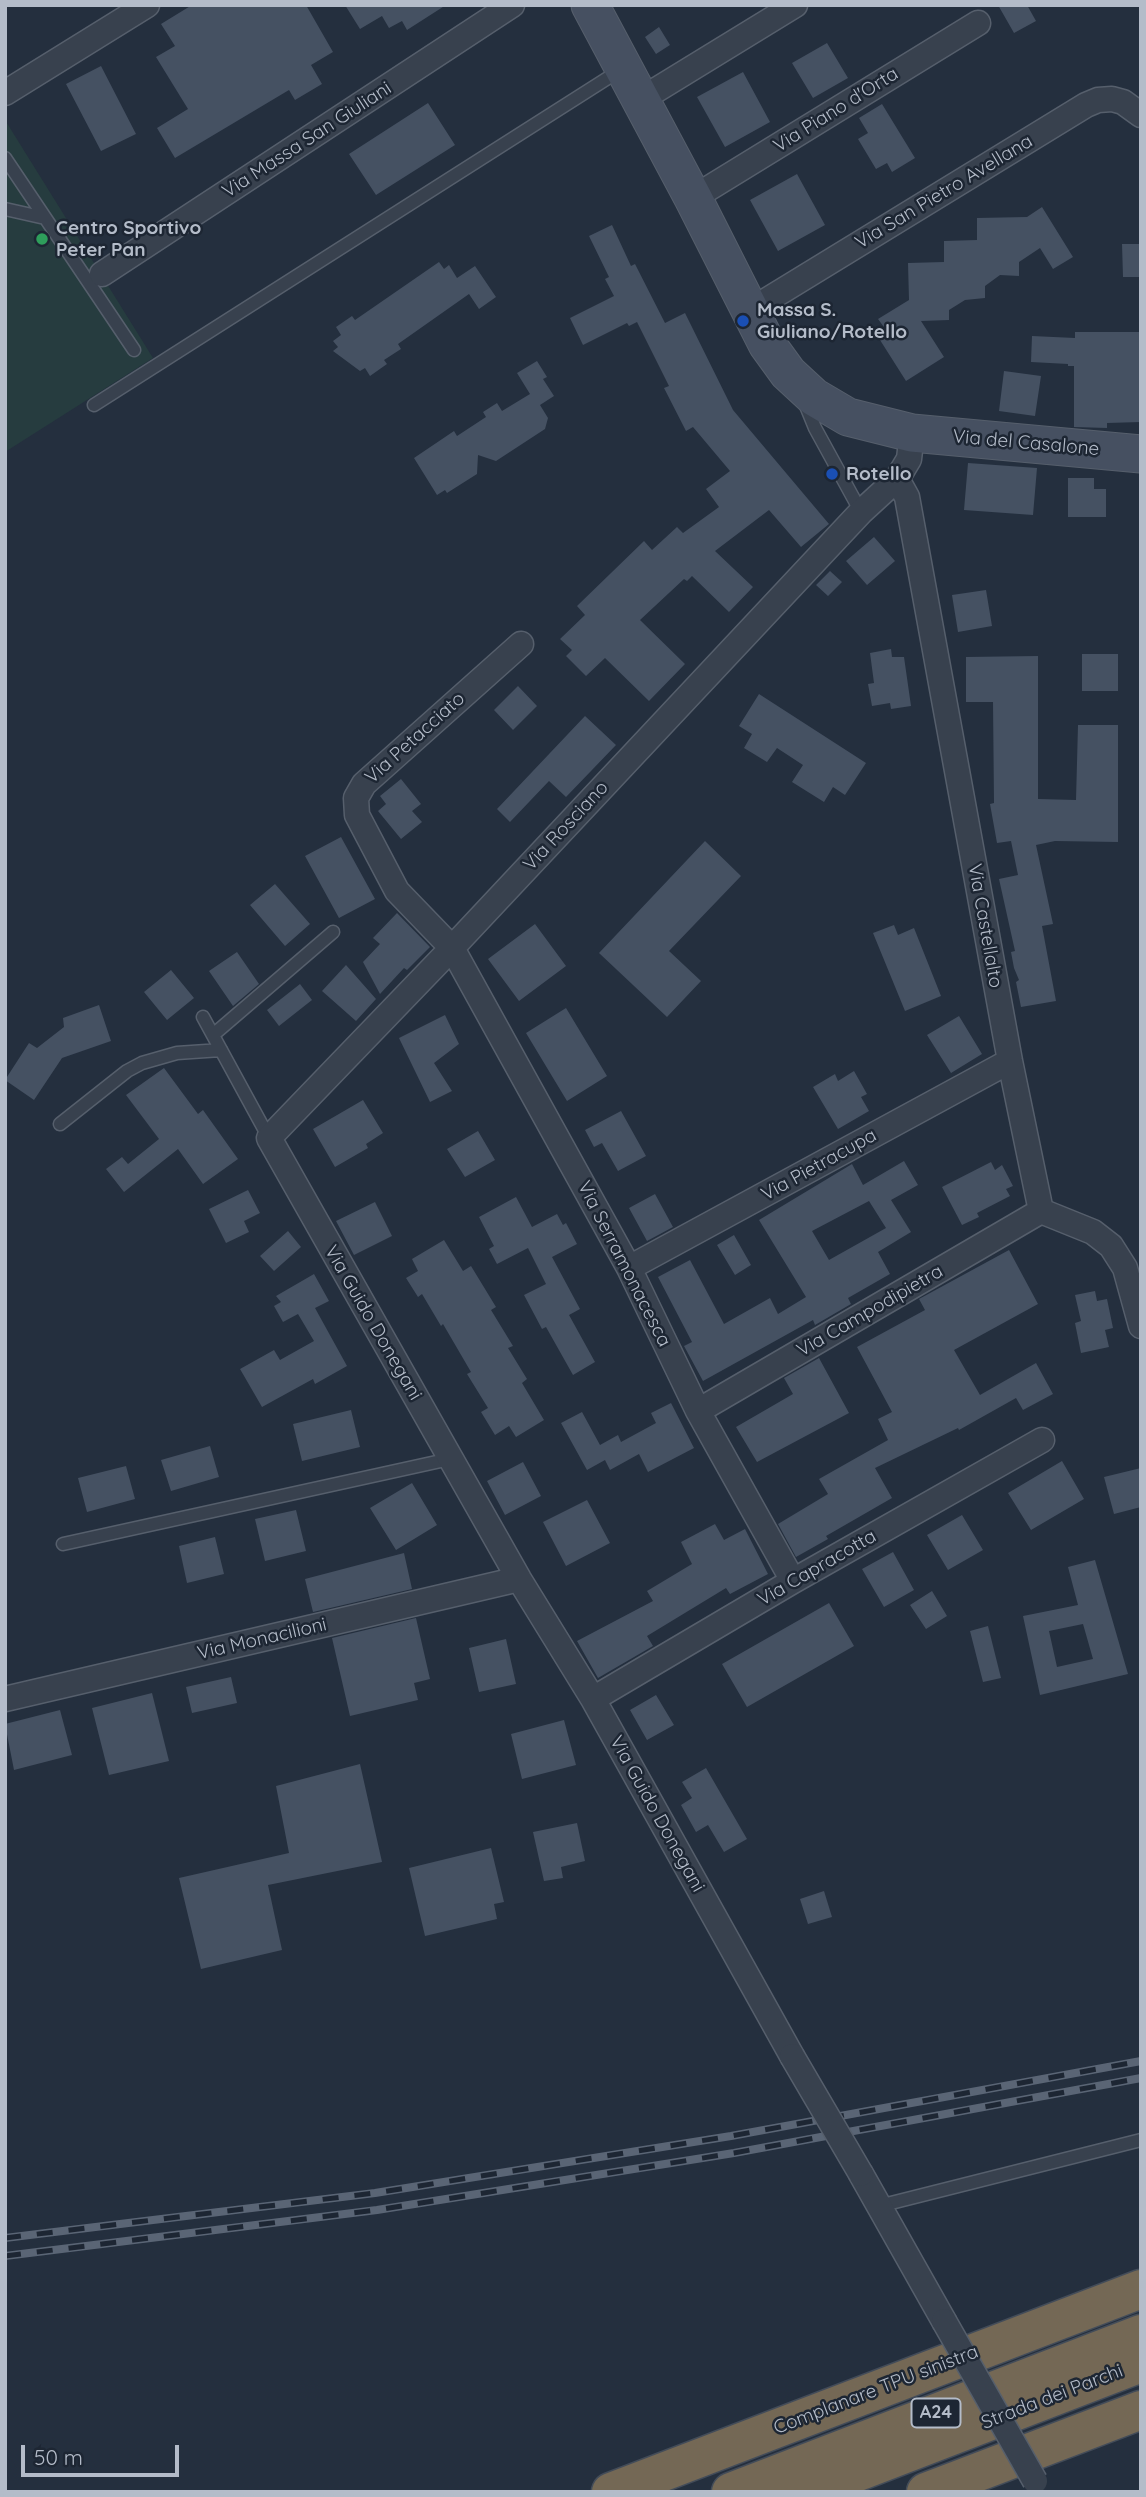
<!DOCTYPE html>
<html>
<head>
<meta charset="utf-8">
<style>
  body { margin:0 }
  #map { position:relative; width:1146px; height:2497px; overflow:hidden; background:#242f3e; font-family:Quicksand,sans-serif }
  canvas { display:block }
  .frame { position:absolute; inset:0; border:7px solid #b4bcc9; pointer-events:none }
  .scale { position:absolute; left:21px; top:2445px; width:158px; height:32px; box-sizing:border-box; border:4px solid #b4bcc9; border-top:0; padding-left:9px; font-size:21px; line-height:24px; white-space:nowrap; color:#b4bcc9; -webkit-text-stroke:5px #1d2633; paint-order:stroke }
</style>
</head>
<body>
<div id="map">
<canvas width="1146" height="2497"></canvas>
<div class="frame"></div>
<div class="scale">50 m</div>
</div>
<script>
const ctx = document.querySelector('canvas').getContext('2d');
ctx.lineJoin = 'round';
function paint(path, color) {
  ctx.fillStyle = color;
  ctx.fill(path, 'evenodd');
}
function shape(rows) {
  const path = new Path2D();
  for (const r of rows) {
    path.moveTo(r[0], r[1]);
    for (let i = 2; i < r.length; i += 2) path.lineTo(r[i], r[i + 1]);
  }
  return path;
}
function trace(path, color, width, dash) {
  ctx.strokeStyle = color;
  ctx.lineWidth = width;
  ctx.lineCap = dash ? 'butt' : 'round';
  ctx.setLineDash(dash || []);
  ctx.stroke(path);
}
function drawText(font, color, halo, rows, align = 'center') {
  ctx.font = font + ' Quicksand,sans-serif';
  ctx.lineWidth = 5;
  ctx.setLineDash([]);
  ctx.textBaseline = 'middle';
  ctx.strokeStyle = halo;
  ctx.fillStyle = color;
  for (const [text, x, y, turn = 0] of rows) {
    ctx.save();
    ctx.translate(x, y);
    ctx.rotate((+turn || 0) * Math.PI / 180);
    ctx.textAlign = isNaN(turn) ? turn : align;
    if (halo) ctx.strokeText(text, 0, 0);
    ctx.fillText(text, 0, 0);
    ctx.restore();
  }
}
paint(shape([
  [5,120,153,358,5,452]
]), '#263c3f');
paint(shape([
  [192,5,306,5,333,52,311,65,322,84,295,100,289,90,175,158,157,128,188,109,156,57,175,46,161,24],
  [345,5,446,5,407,30,402,21,389,28,382,16,360,29],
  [998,5,1027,5,1036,21,1014,33],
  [659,27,670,45,656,54,645,37],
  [827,43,848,78,813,98,792,63],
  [101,66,136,134,101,151,66,84],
  [743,72,770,122,725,147,697,97],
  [428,103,455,145,376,195,349,154],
  [882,104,915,158,892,172,887,163,876,169,858,139,868,133,859,118],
  [797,174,825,225,778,251,750,200],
  [1042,207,1073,257,1053,269,1040,248,1019,262,1019,276,1000,275,985,286,985,298,965,300,949,310,949,320,921,321,944,357,906,381,880,340,889,334,878,319,909,300,908,263,944,262,944,241,977,240,977,218,1027,217],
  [612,225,631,266,635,264,665,323,685,313,733,410,829,524,801,547,769,510,715,551,753,587,729,612,692,576,687,581,684,579,640,620,685,664,649,701,605,658,586,676,566,656,572,650,560,639,585,615,577,606,644,541,652,550,677,527,683,533,719,507,706,489,730,471,693,427,686,431,664,388,669,386,637,322,629,326,627,323,583,345,570,318,614,296,605,279,609,277,589,236],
  [1122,244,1141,244,1141,277,1123,277],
  [439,262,444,269,449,265,457,278,475,266,496,297,479,309,469,294,398,344,401,349,384,360,387,364,370,376,365,368,360,371,333,351,338,347,333,341,341,335,336,327,352,316,355,320],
  [1075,332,1141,332,1141,422,1107,423,1107,428,1074,427,1074,366,1068,366,1068,364,1031,362,1032,336,1075,338],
  [537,361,547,377,543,379,554,396,540,405,548,418,545,429,496,461,478,455,477,474,447,493,445,490,437,495,414,458,454,431,457,436,486,417,483,412,497,403,502,411,530,394,517,373],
  [1004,371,1041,376,1035,416,999,411],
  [968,463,1037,468,1033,515,964,510],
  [1068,478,1094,478,1094,489,1106,489,1106,517,1068,517],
  [874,537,895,561,867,585,846,561],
  [830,571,842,582,828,596,816,585],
  [986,590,992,626,958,632,952,595],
  [891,649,892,657,904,657,911,706,891,709,890,703,872,706,868,684,874,683,870,653],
  [1082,654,1118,654,1118,691,1082,691],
  [1038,656,1038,799,1076,800,1078,725,1118,725,1118,842,1055,841,1036,845,1053,924,1042,926,1056,1001,1021,1007,1016,982,1019,980,1014,968,1011,952,1015,951,999,879,1018,875,1011,841,997,843,990,804,994,803,993,702,966,702,966,657],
  [518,686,537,706,513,730,494,710],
  [759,694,866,763,845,795,833,787,824,802,792,782,803,765,777,748,767,762,744,748,752,734,739,726],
  [585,716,616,745,566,797,549,781,510,822,497,809],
  [401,779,421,804,412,811,422,822,401,839,378,811,386,804,380,796],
  [341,837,375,899,339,918,305,856],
  [705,841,741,876,669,951,701,981,667,1017,599,953],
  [275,884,310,924,285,946,250,905],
  [397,913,430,947,407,970,404,968,380,994,363,962,380,944,373,938],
  [535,924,566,966,519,1001,488,959],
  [894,925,898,935,914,928,941,996,905,1011,873,933],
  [237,952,259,984,233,1006,209,971],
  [346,965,376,999,356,1021,322,991],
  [171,970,194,998,167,1020,144,992],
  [300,984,312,1000,279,1026,267,1010],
  [99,1005,111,1041,62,1058,34,1100,5,1080,29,1043,37,1048,64,1027,63,1018],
  [566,1008,607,1076,567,1101,526,1033],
  [445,1015,459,1044,434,1063,452,1091,430,1102,399,1038],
  [959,1016,982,1054,951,1073,927,1035],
  [164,1068,198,1114,203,1110,238,1159,203,1184,178,1149,124,1192,106,1169,122,1157,128,1164,159,1139,126,1095],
  [854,1071,867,1094,861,1097,869,1111,838,1129,813,1087,835,1074,838,1081],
  [363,1100,383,1133,366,1144,368,1148,335,1167,313,1129],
  [621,1111,646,1156,618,1171,602,1143,594,1147,585,1130],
  [478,1131,495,1160,465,1177,447,1149],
  [904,1161,918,1185,891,1200,911,1232,878,1252,890,1274,848,1298,851,1304,815,1325,813,1320,703,1381,684,1346,692,1342,658,1277,690,1260,724,1324,770,1298,778,1314,806,1297,759,1220,852,1164,863,1185],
  [869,1201,886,1228,829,1260,812,1231],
  [991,1162,995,1170,1002,1165,1013,1186,1006,1189,1010,1196,977,1213,979,1217,962,1225,942,1187],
  [248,1190,260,1213,244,1221,249,1232,226,1243,209,1209],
  [655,1194,673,1227,647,1241,629,1208],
  [516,1197,532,1227,557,1214,563,1225,566,1223,577,1244,552,1257,580,1309,569,1315,595,1362,573,1375,546,1327,542,1329,524,1295,546,1284,528,1248,497,1264,489,1249,494,1246,479,1217],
  [375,1202,392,1236,354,1255,336,1221],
  [288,1231,301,1247,274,1271,260,1256],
  [734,1235,751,1265,735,1275,717,1245],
  [444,1240,463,1271,471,1266,496,1307,491,1310,513,1346,508,1348,527,1379,522,1383,544,1420,516,1437,509,1426,495,1435,481,1412,488,1408,467,1374,471,1372,443,1324,441,1326,422,1294,418,1297,406,1278,418,1271,412,1259],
  [1009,1250,1038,1304,954,1350,980,1395,1036,1363,1053,1394,1023,1410,1016,1398,959,1430,958,1428,875,1468,892,1498,826,1536,828,1539,796,1557,778,1524,828,1494,819,1479,888,1440,878,1419,892,1412,857,1347,925,1310,919,1299],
  [314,1274,329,1301,315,1308,347,1366,315,1384,313,1379,262,1407,240,1369,274,1350,280,1360,314,1341,298,1314,283,1322,274,1306,281,1302,276,1296],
  [1095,1291,1097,1301,1107,1299,1113,1328,1105,1330,1109,1347,1081,1353,1075,1323,1081,1321,1075,1295],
  [819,1358,849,1413,757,1462,736,1427,793,1394,784,1378],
  [671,1403,694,1448,648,1472,639,1454,610,1470,605,1460,587,1470,561,1423,582,1412,600,1445,618,1435,621,1442,656,1423,651,1413],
  [351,1410,360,1447,302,1461,293,1424],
  [210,1446,219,1477,171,1491,161,1460],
  [1062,1461,1084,1499,1031,1530,1008,1493],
  [523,1462,541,1496,505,1515,487,1481],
  [126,1466,135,1499,87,1512,78,1478],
  [1141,1468,1141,1507,1114,1514,1104,1477],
  [412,1483,437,1525,396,1550,370,1508],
  [587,1500,610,1543,566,1566,543,1522],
  [296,1510,306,1551,265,1561,255,1519],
  [962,1515,983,1550,948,1570,927,1535],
  [715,1524,724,1540,745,1529,768,1574,730,1594,726,1588,647,1636,653,1646,598,1678,577,1641,653,1601,647,1591,692,1564,681,1542],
  [215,1537,224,1574,187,1583,179,1546],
  [893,1552,914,1590,884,1607,862,1569],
  [404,1553,412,1589,313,1612,305,1579],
  [1095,1560,1128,1674,1040,1695,1023,1616,1078,1605,1068,1567],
  [1083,1624,1093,1659,1057,1667,1049,1631],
  [932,1591,947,1616,926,1629,910,1605],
  [829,1603,854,1646,747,1707,722,1664],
  [416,1618,430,1679,414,1683,418,1700,350,1716,332,1638],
  [988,1626,1001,1678,983,1682,970,1631],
  [506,1639,516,1684,479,1692,469,1648],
  [231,1677,237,1703,192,1713,186,1687],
  [152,1693,169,1761,109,1775,92,1708],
  [656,1695,674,1725,647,1740,630,1710],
  [60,1710,72,1755,14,1770,5,1724],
  [564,1720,576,1765,522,1779,511,1734],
  [360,1764,382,1862,268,1885,282,1950,201,1969,179,1878,289,1853,276,1786],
  [706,1768,747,1839,724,1852,708,1825,696,1832,681,1805,692,1798,682,1782],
  [577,1823,585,1861,561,1867,563,1878,544,1881,533,1832],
  [491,1848,504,1902,494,1904,497,1919,425,1936,409,1868],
  [824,1891,832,1917,808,1924,800,1899]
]), '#455162');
const lane = shape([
  [5,158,134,350],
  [5,209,45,218],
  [804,401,815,428,861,512],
  [94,405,622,69],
  [203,1017,269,1138],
  [213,1035,333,932],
  [60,1124,127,1071,142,1063,177,1053,221,1050],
  [63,1544,450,1459],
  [879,2206,1141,2140]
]);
const street = shape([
  [5,93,147,5],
  [640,100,795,5],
  [693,198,978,23],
  [102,274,512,5],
  [751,310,1086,105,1098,100,1112,99,1123,102,1141,115],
  [897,479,907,497,1010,1061,1041,1211,1093,1232,1111,1246,1125,1268,1141,1326],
  [521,644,364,784,356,798,357,815,397,891,452,948,629,1268,698,1411,793,1581],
  [629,1268,1010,1061],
  [698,1411,1041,1211],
  [5,1699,519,1579],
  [593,1699,793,1581,1042,1440],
  [792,2056,593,1699,519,1579,269,1138,452,948,861,512,897,479,909,459,912,433],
  [861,2174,944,2321]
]);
const secondary = shape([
  [590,5,693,198,767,344,788,373,814,397,848,417,912,433,1141,454]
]);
const highway = shape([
  [611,2492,1141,2289],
  [731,2492,1141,2334],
  [806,2492,1141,2363],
  [926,2492,1141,2410]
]);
trace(lane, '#565f6c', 15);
trace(street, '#565f6c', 27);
trace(secondary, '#565f6c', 39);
trace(highway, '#434c59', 41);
trace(lane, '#38414e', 12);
trace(street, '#38414e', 24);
trace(secondary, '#465061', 37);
trace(highway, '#746855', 38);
const rail = shape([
  [5,2238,375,2193,731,2136,1141,2061],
  [5,2256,377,2210,734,2153,1141,2078]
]);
trace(rail, '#5a6575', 8);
trace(rail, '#1d2633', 5, [16]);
const streetBridge = shape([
  [792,2056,861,2174],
  [944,2321,1035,2481]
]);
trace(streetBridge, '#565f6c', 27, []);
trace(streetBridge, '#38414e', 24);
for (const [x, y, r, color] of [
  [42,239,7,"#2e9e5b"],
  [743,321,7,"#1a4fb4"],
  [832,474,7,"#1a4fb4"]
]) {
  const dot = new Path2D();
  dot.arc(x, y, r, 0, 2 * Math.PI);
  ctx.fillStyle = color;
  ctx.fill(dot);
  trace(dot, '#1d2633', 2.5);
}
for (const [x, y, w] of [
  [936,2413,49]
]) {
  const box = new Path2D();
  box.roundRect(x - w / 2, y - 14.5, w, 29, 5);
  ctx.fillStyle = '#1d2633';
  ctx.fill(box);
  trace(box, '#b4bcc9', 2);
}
drawText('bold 18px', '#b4bcc9', null, [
  ["A24",936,2413]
]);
drawText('19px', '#b4bcc9', '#1d2633', [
  ["Via Piano d'Orta",836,110,-32],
  ["Via Massa San Giuliani",307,140,-33],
  ["Via San Pietro Avellana",944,192,-31],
  ["Via del Casalone",1026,443,5],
  ["Via Petacciato",415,738,-42],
  ["Via Rosciano",566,826,-47],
  ["Via Castellalto",985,926,80],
  ["Via Pietracupa",819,1165,-29],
  ["Via Serramonacesca",624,1264,63],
  ["Via Campodipietra",870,1311,-30],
  ["Via Guido Donegani",373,1323,60],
  ["Via Capracotta",817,1568,-30],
  ["Via Monacilioni",262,1639,-13],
  ["Via Guido Donegani",657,1814,61],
  ["Complanare TPU sinistra",876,2390,-21],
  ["Strada dei Parchi",1052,2397,-21]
]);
drawText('bold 19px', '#b4bcc9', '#1d2633', [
  ["Centro Sportivo",56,228],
  ["Peter Pan",56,250],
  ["Massa S.",757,310],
  ["Giuliano/Rotello",757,332],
  ["Rotello",846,474]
], 'left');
</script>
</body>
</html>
